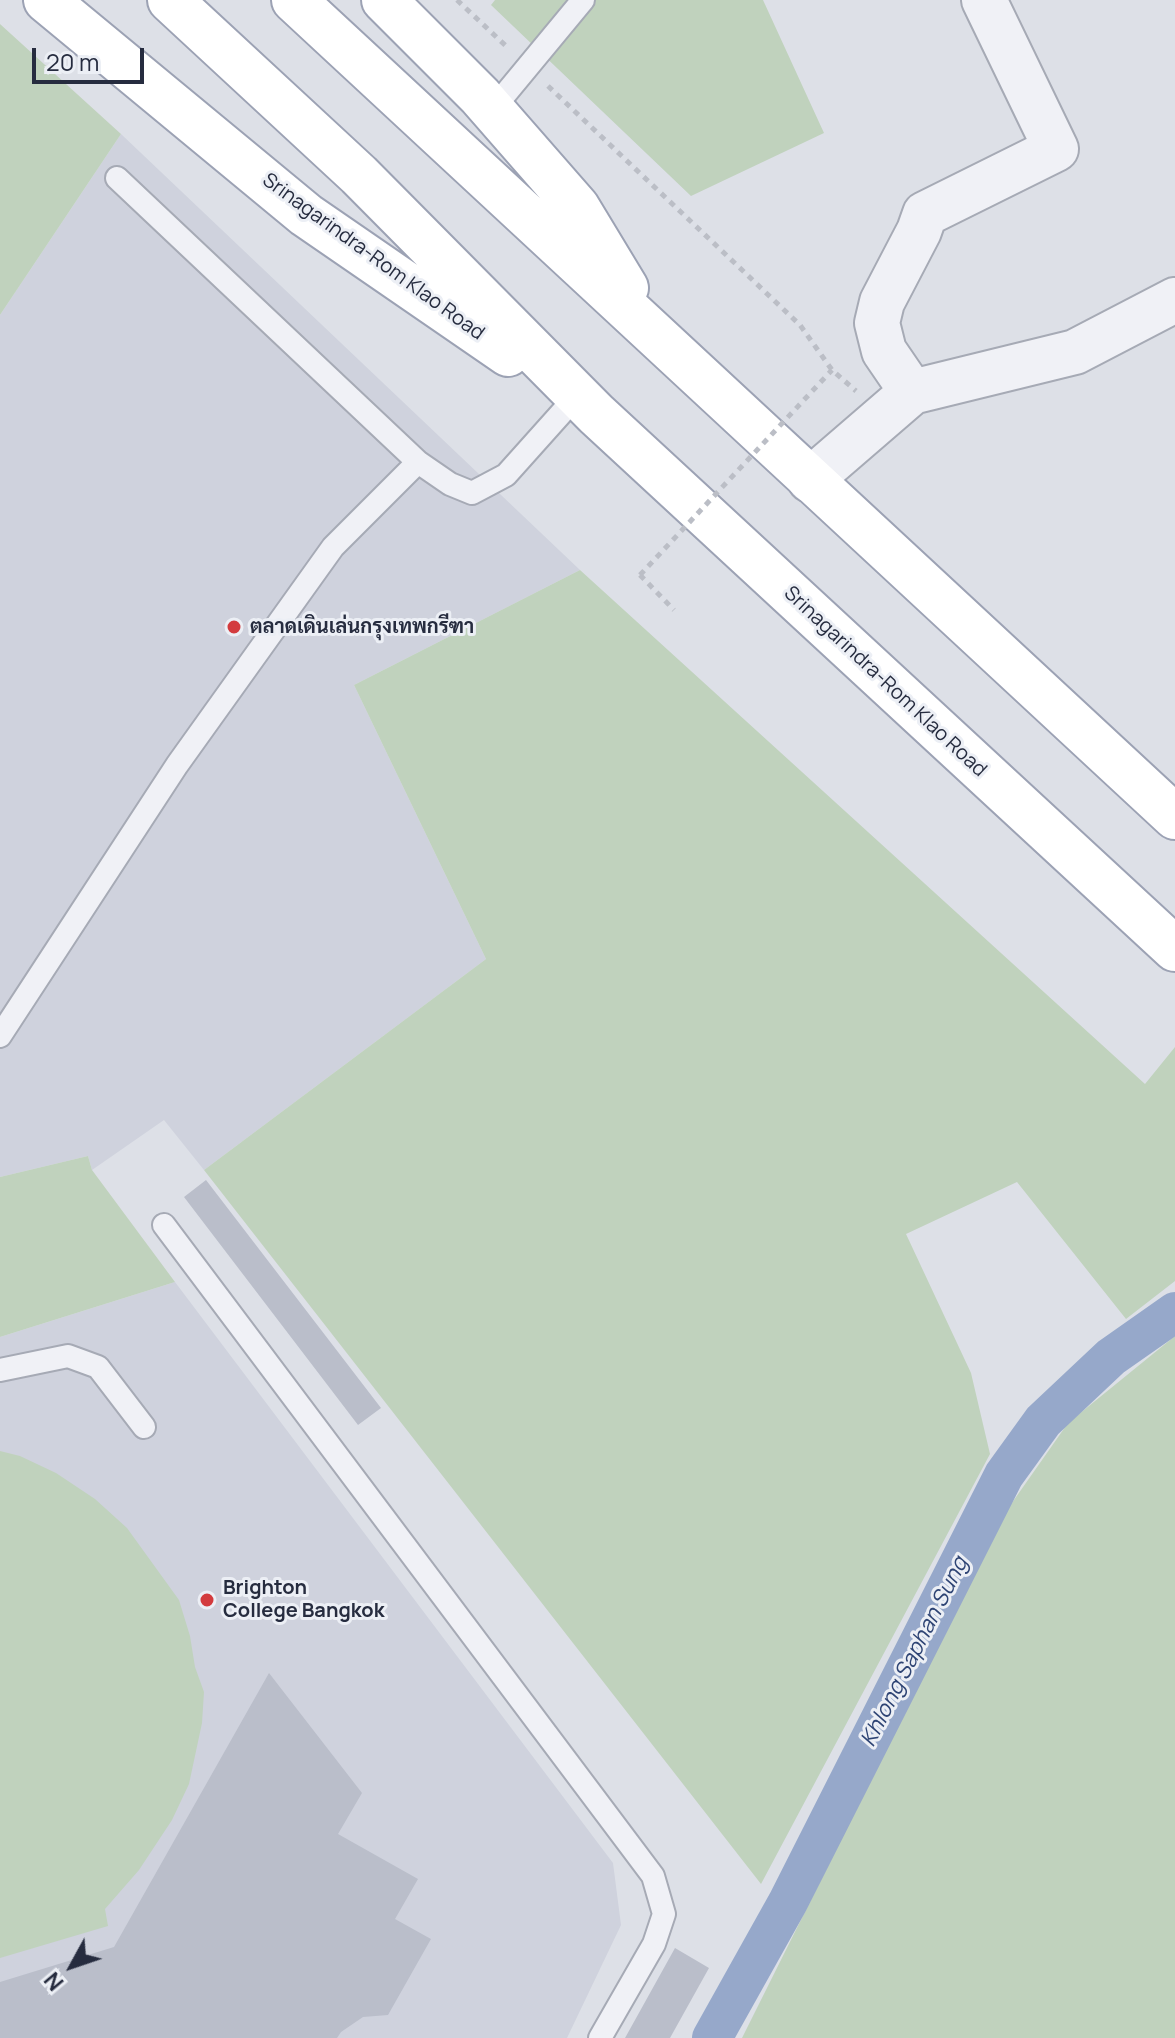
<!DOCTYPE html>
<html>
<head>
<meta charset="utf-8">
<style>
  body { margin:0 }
  #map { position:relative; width:1175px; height:2038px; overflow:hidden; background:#dde0e7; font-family:Manrope,sans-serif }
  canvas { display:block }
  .north { position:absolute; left:32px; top:1926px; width:80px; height:80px; -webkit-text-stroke:6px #eceff5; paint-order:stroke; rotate:230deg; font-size:22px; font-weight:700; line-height:32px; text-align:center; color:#262c3f }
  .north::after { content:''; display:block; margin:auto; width:28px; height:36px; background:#262c3f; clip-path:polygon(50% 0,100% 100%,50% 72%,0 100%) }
  .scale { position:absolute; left:32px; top:48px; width:112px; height:36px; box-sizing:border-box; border:4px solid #262c3f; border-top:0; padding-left:10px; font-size:24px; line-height:28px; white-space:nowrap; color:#262c3f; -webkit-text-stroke:6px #eceff5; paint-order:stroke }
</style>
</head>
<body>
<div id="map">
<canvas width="1175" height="2038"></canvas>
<div class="north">N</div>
<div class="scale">20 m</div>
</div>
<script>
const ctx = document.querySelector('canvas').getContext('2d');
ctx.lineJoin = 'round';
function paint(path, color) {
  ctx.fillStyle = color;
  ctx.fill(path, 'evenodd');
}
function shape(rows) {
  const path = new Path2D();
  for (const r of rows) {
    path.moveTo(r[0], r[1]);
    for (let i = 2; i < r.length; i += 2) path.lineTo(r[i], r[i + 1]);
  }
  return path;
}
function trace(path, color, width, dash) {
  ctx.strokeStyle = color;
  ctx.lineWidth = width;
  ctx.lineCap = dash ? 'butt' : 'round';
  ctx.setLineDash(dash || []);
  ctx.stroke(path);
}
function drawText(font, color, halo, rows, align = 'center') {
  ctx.font = font + ' Manrope,Sarabun,sans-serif';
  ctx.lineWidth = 6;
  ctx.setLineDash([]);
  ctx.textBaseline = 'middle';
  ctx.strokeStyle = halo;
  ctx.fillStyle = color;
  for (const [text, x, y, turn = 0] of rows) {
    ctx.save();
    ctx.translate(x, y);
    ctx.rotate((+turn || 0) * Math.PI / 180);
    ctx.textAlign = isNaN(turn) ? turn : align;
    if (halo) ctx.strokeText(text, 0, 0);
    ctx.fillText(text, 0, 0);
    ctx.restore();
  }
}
paint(shape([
  [121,134,580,570,354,685,486,959,204,1170,164,1120,92,1170,88,1156,0,1177,0,315],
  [175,1282,613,1863,621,1925,567,2038,0,2038,0,1337]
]), '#cfd2dd');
paint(shape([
  [495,0,763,0,824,133,691,196,491,5],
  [0,24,121,134,0,315],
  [580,570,1145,1084,1175,1047,1175,1281,1126,1319,1017,1182,906,1234,971,1373,990,1454,761,1884,204,1170,486,959,354,685],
  [88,1156,92,1170,175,1282,0,1337,0,1177],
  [1175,1336,1175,2038,742,2038,1002,1517,1068,1423],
  [0,1451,20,1456,56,1473,95,1499,127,1528,179,1600,190,1636,195,1667,204,1692,202,1723,189,1784,172,1820,139,1870,105,1909,108,1926,0,1958]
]), '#c0d2bd');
trace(shape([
  [712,2038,788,1902,1004,1475,1043,1421,1111,1357,1175,1312]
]), '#96a8ca', 40);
paint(shape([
  [206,1180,381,1408,358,1425,184,1197],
  [269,1673,362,1793,338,1834,418,1879,395,1919,431,1939,388,2015,363,2017,341,2032,337,2038,0,2038,0,1982,114,1947],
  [675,1948,709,1968,670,2038,625,2038]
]), '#babeca');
const lane = shape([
  [492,110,583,0],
  [117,178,418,462,450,484,472,493,506,475,574,399],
  [0,1036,177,765,333,547,418,462],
  [164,1225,653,1876,664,1914,654,1944,600,2038],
  [0,1370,68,1356,98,1367,144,1427]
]);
const street = shape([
  [912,392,884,351,877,323,882,302,919,231,925,214,1056,149,984,0],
  [810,480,912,392,1075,352,1175,300]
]);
const primary = shape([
  [46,0,306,215,508,354],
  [170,0,359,175,596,414,1175,949],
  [294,0,1175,817],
  [384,0,480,96,577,207,626,288]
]);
trace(lane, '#a6aab5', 26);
trace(street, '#a6aab5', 48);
trace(primary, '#9ca2b4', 48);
trace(shape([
  [457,0,506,46],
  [548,86,800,325,832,370,856,391],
  [640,575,674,610]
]), '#bbbec6', 5, [6, 6]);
trace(lane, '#f0f1f6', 22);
trace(street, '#f0f1f6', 44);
trace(primary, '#fff', 44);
trace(shape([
  [640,575,832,370]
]), '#bbbec6', 5, [6, 6]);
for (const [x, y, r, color] of [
  [234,627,8,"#d33b3e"],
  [207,1600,8,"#d33b3e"]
]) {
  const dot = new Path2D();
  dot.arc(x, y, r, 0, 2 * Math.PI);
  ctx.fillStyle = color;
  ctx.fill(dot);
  trace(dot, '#eceff5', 3);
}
drawText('20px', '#262c3f', '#eceff5', [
  ["Srinagarindra-Rom Klao Road",373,257,36],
  ["Srinagarindra-Rom Klao Road",885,682,43]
]);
drawText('bold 20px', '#262c3f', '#eceff5', [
  ["ตลาดเดินเล่นกรุงเทพกรีฑา",250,627],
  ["Brighton",223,1588],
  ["College Bangkok",223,1611]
], 'left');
drawText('italic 22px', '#2e4474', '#eceff5', [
  ["Khlong Saphan Sung",915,1652,-63]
]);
</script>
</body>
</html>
